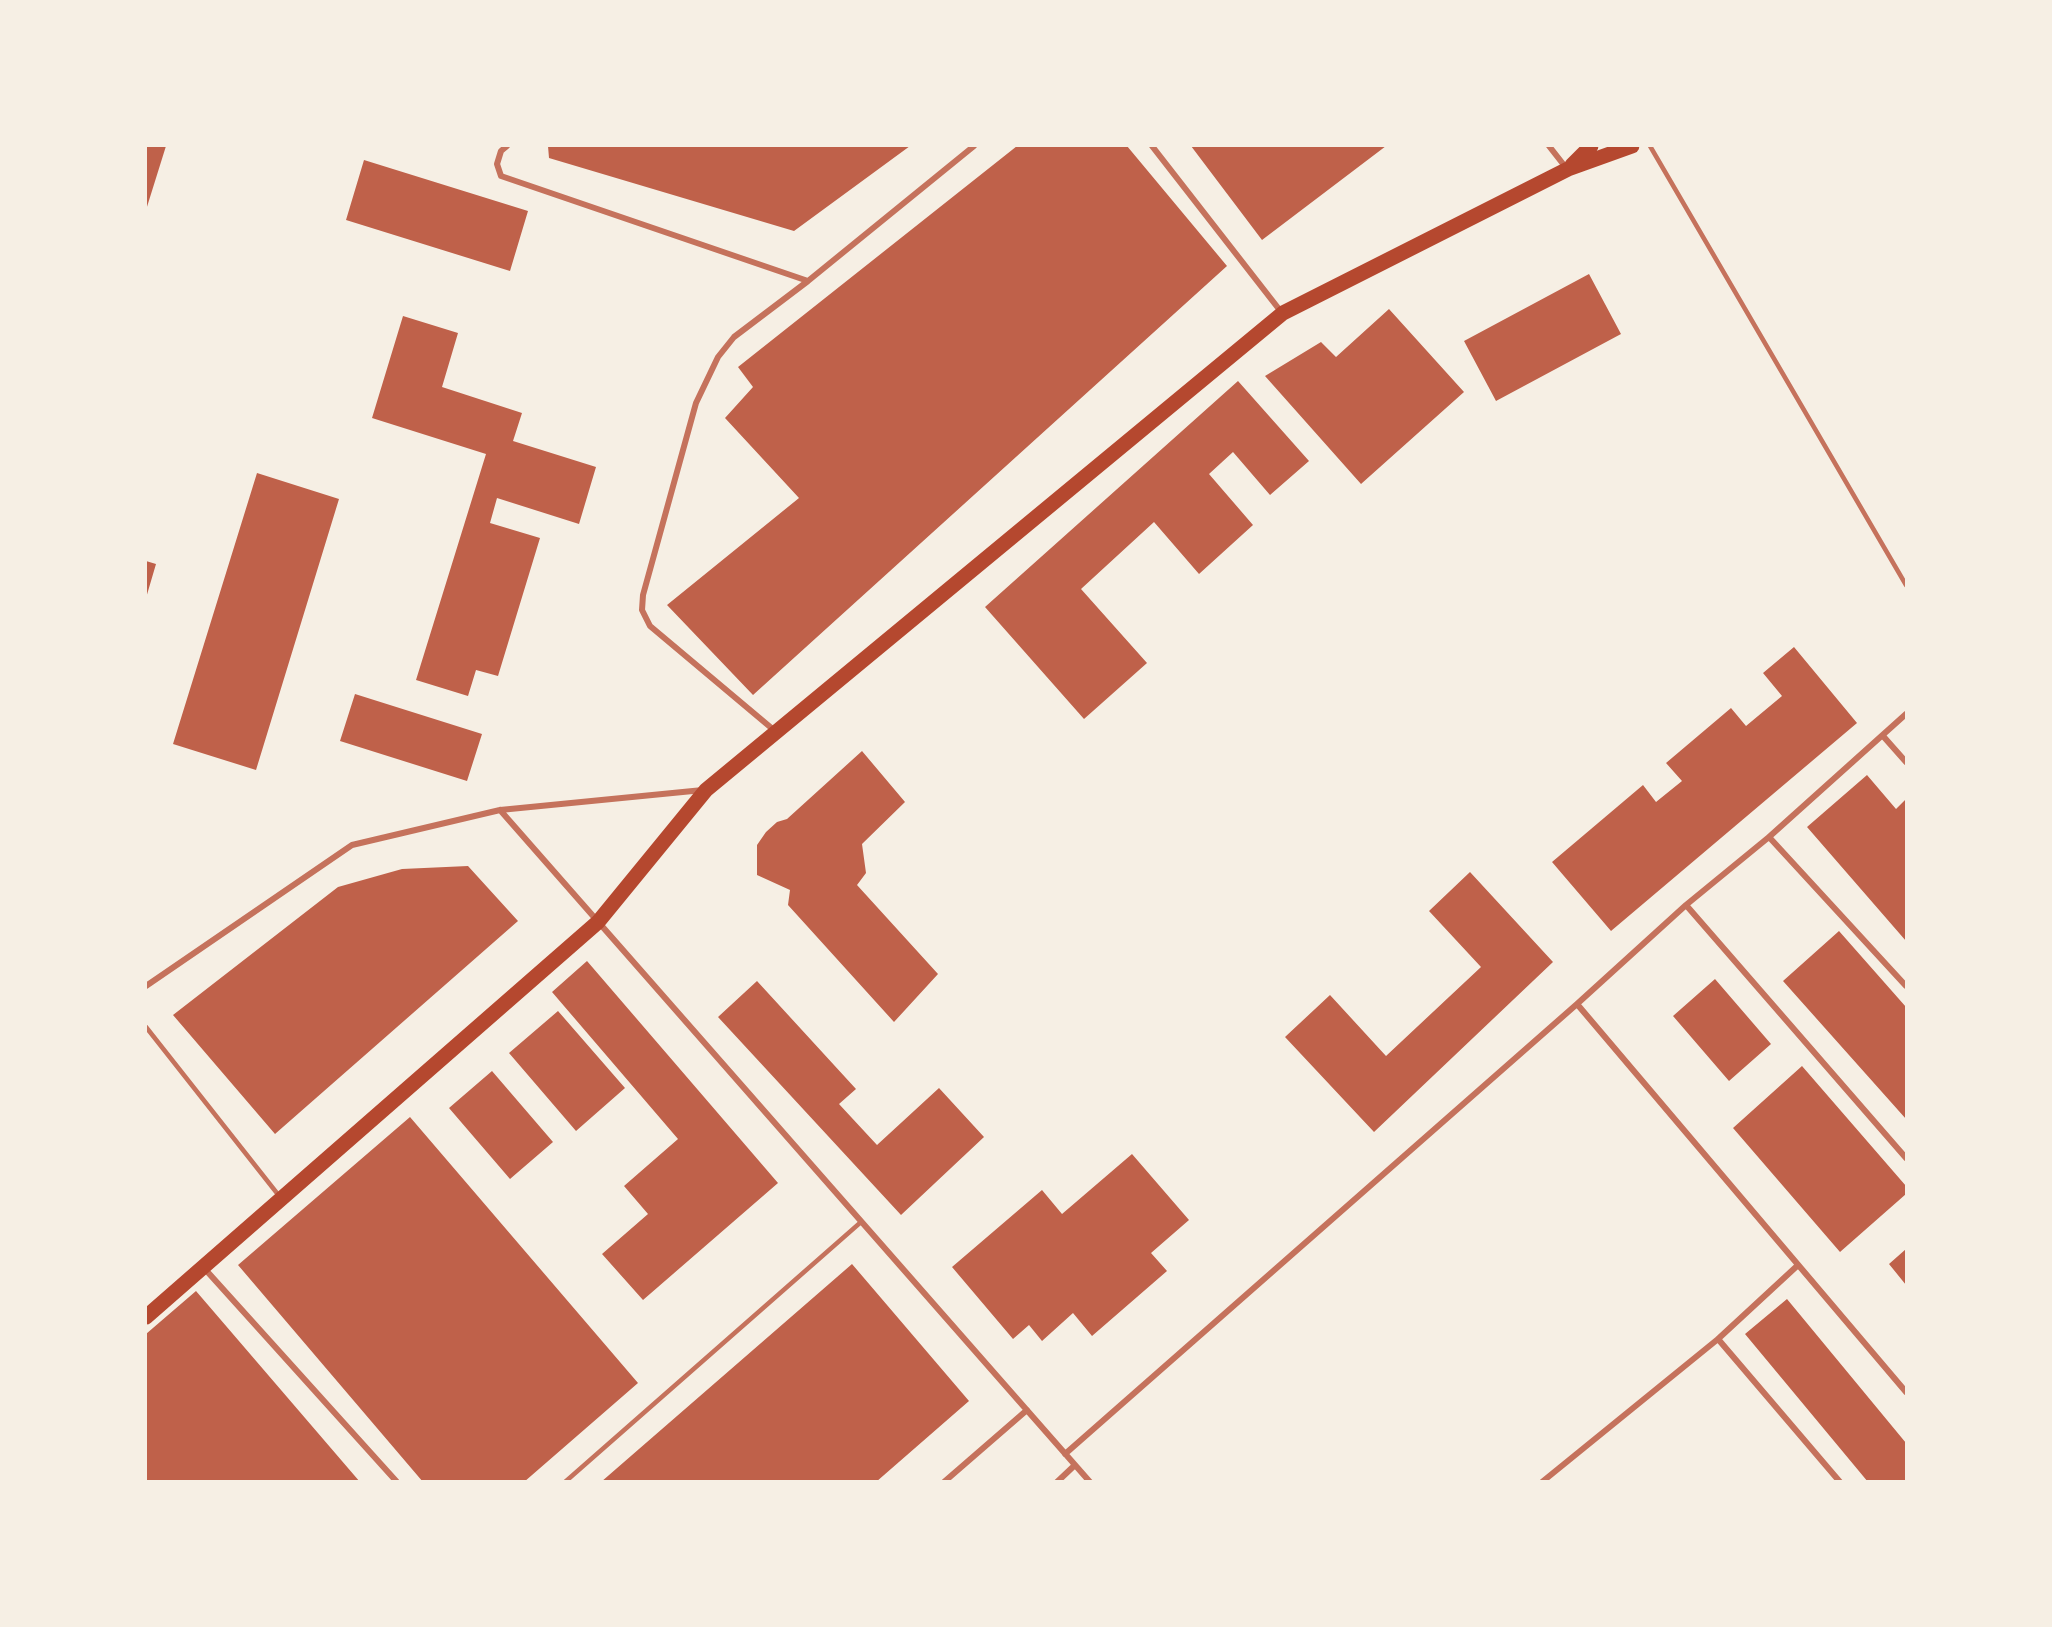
<!DOCTYPE html>
<html>
<head>
<meta charset="utf-8">
<style>
  body { margin:0 }
  #map { position:relative; width:2052px; height:1627px; overflow:hidden; background:#f6efe4; font-family:"Asap Condensed",sans-serif }
  canvas { display:block }
  .frame { position:absolute; inset:0; border:147px solid #f6efe4; pointer-events:none }
</style>
</head>
<body>
<div id="map">
<canvas width="2052" height="1627"></canvas>
<div class="frame"></div>
</div>
<script>
const ctx = document.querySelector('canvas').getContext('2d');
ctx.lineJoin = 'round';
function paint(path, color) {
  ctx.fillStyle = color;
  ctx.fill(path, 'evenodd');
}
function shape(rows) {
  const path = new Path2D();
  for (const r of rows) {
    path.moveTo(r[0], r[1]);
    for (let i = 2; i < r.length; i += 2) path.lineTo(r[i], r[i + 1]);
  }
  return path;
}
function trace(path, color, width, dash) {
  ctx.strokeStyle = color;
  ctx.lineWidth = width;
  ctx.lineCap = dash ? 'butt' : 'round';
  ctx.setLineDash(dash || []);
  ctx.stroke(path);
}
paint(shape([
  [146,146,166,146,146,210],
  [548,146,910,146,794,231,549,158],
  [1017,146,1127,146,1227,266,753,695,667,605,799,498,725,418,753,387,738,367],
  [1191,146,1386,146,1262,240],
  [364,160,528,211,510,271,346,220],
  [1589,274,1621,334,1496,401,1464,341],
  [1389,309,1464,392,1361,484,1265,376,1321,342,1336,357],
  [403,316,458,333,442,387,522,413,513,441,596,467,579,524,497,498,490,523,540,538,498,676,476,670,468,696,416,680,486,454,372,418],
  [1238,381,1309,461,1270,495,1233,452,1209,474,1253,525,1199,574,1154,522,1081,589,1147,663,1084,719,985,607],
  [257,473,339,499,256,770,173,744],
  [146,561,156,564,146,598],
  [1794,647,1857,723,1611,931,1552,862,1643,785,1656,802,1682,781,1666,763,1731,708,1746,726,1782,696,1763,673],
  [355,694,482,734,467,781,340,741],
  [862,751,905,802,862,844,866,873,857,885,938,974,894,1022,788,905,790,890,757,875,757,845,766,832,777,822,787,819],
  [1867,775,1896,809,1906,799,1906,941,1807,827],
  [468,866,518,921,275,1134,173,1015,338,887,402,869],
  [1470,872,1553,962,1374,1132,1285,1037,1330,995,1386,1056,1481,967,1429,911],
  [1839,931,1906,1007,1906,1119,1783,981],
  [587,961,778,1183,643,1300,602,1254,648,1214,624,1186,678,1139,552,992],
  [1715,979,1771,1044,1729,1081,1673,1016],
  [757,981,856,1089,839,1104,877,1145,939,1088,984,1137,901,1215,718,1017],
  [558,1011,625,1088,576,1131,509,1053],
  [1802,1066,1906,1186,1906,1194,1840,1252,1733,1128],
  [492,1071,553,1142,510,1179,449,1108],
  [410,1117,638,1383,524,1482,423,1482,238,1265],
  [1132,1154,1189,1220,1151,1253,1167,1271,1092,1336,1073,1313,1042,1341,1029,1325,1013,1339,952,1267,1042,1190,1062,1214],
  [1906,1249,1906,1285,1889,1264],
  [852,1264,969,1401,876,1482,601,1482],
  [196,1291,360,1482,146,1482,146,1334],
  [1787,1299,1906,1443,1906,1482,1868,1482,1745,1334]
]), '#bf614a');
trace(shape([
  [1650,146,1906,585],
  [146,1027,280,1197],
  [565,1482,861,1222]
]), '#c5725c', 4.5);
trace(shape([
  [507,146,501,151,497,164,501,176,808,281],
  [1152,146,1282,313],
  [1549,146,1567,169],
  [1906,714,1769,837,1686,905,1577,1004,1906,1392],
  [775,731,650,626,642,610,643,595,696,403,718,357,734,337,808,281,974,146],
  [1883,736,1906,762],
  [500,810,1090,1482],
  [1769,837,1906,986],
  [1686,905,1906,1158],
  [146,986,352,845,500,810,703,790],
  [1797,1266,1718,1339,1840,1482],
  [204,1268,397,1482],
  [1065,1454,1577,1004],
  [944,1482,1027,1410],
  [1057,1482,1075,1465],
  [1542,1482,1718,1339]
]), '#c5725c', 6);
trace(shape([
  [1572,165,1591,146],
  [146,1317,598,922,706,790,1283,313,1568,169,1632,146]
]), '#b5482f', 15);
</script>
</body>
</html>
